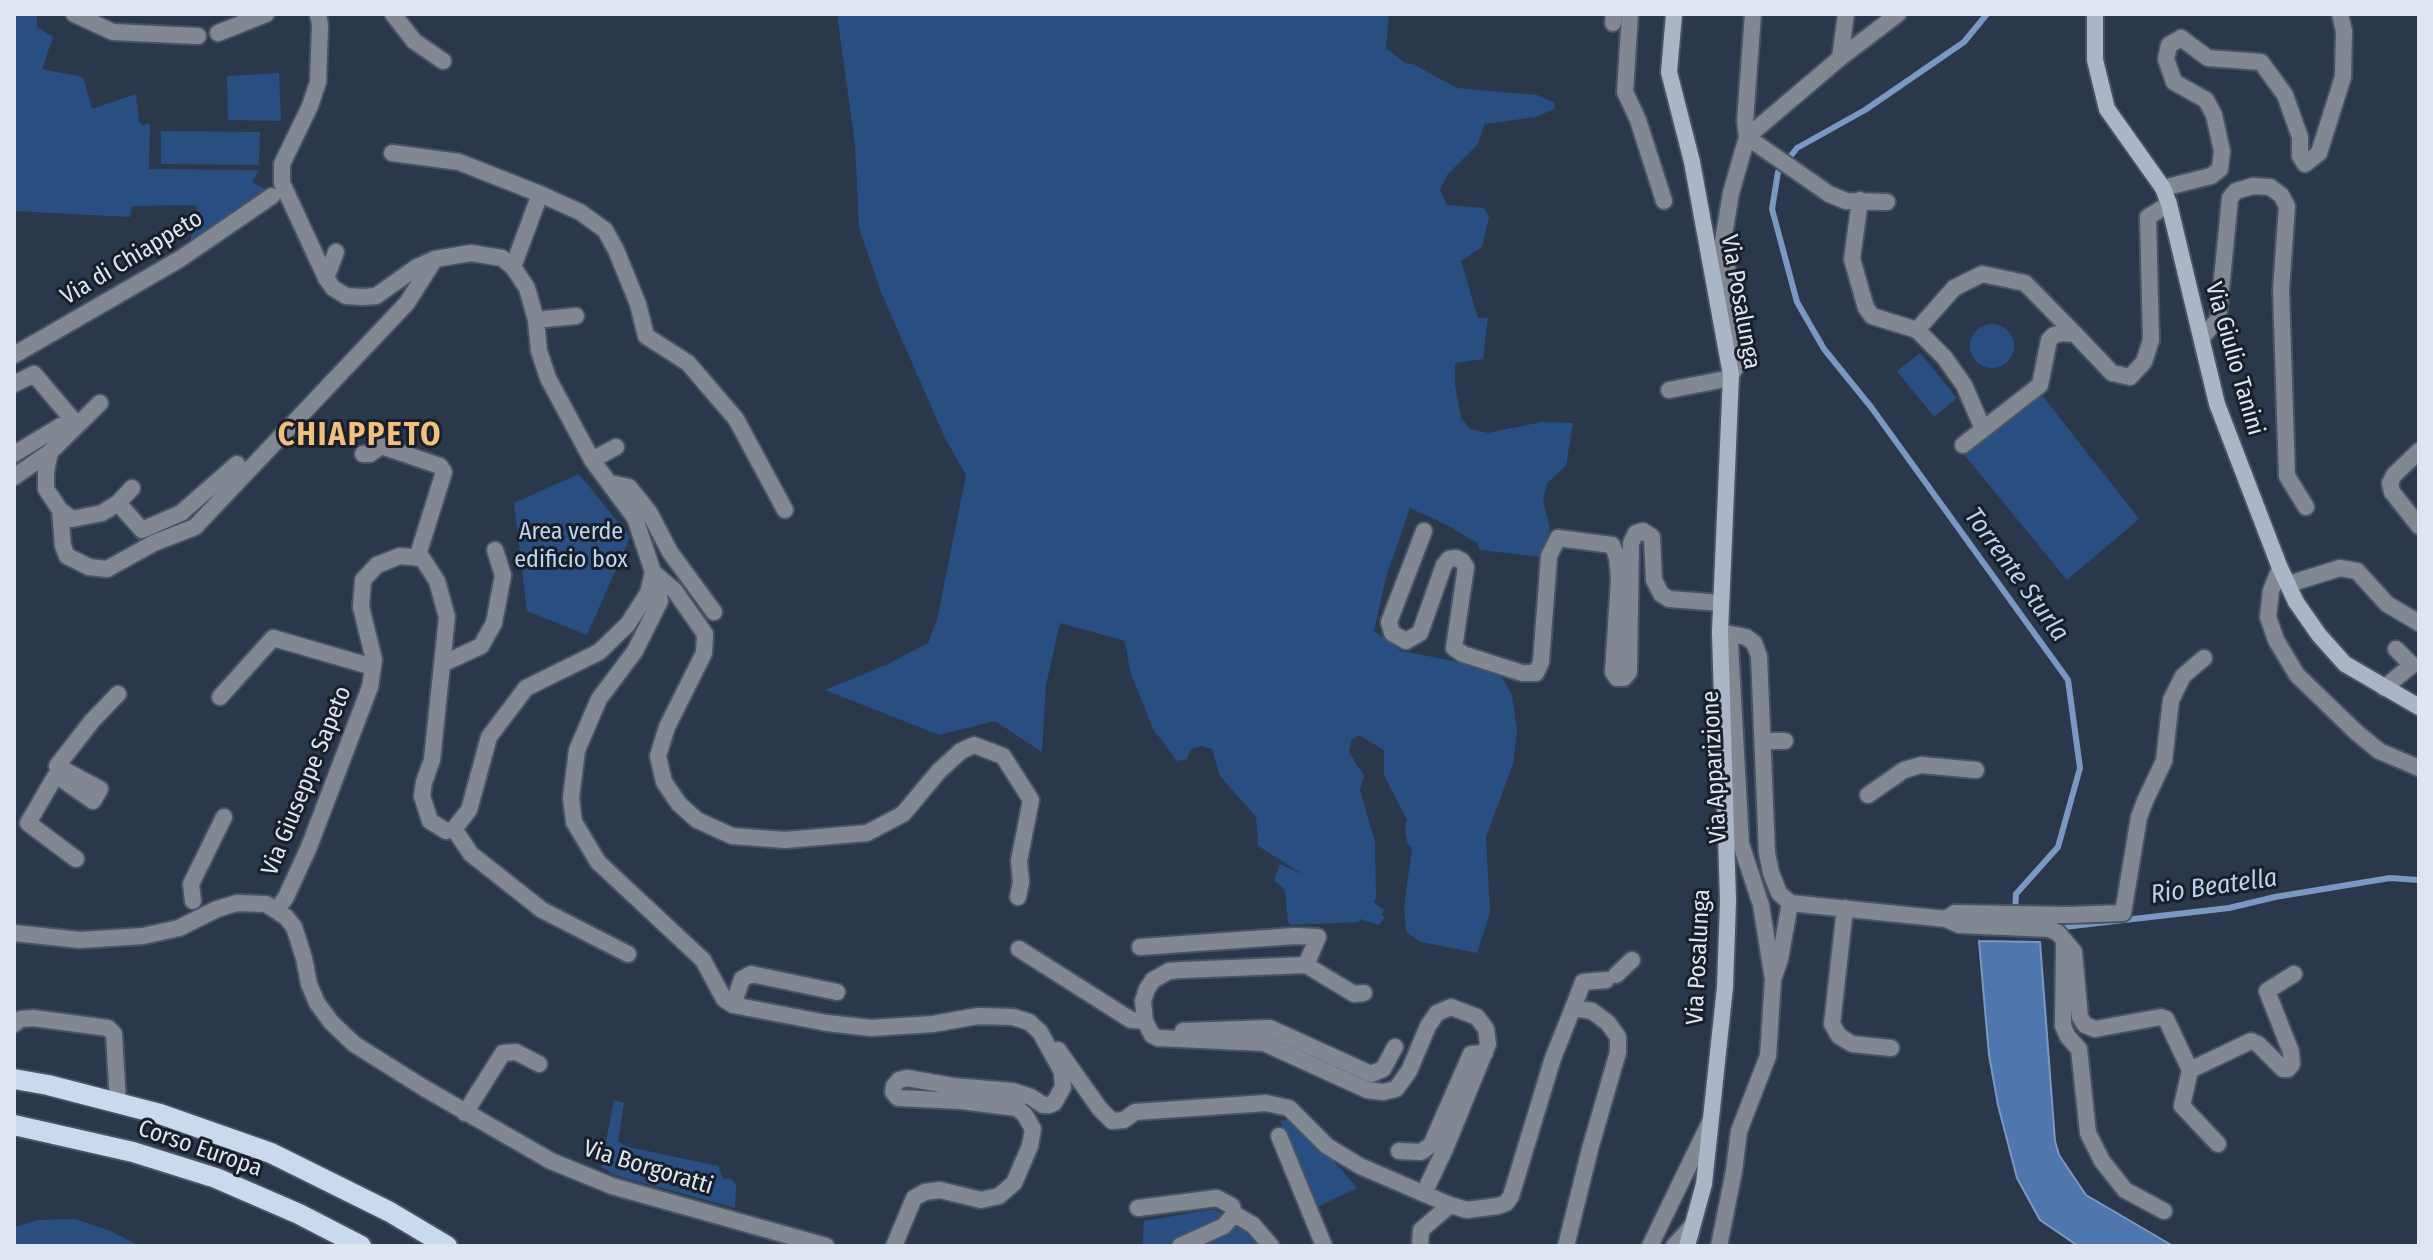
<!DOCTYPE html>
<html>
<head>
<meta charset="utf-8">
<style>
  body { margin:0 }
  #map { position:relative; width:2433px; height:1260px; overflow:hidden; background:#2b384b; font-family:"Fira Sans Condensed",sans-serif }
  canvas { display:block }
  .frame { position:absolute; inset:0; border:16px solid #dee6f2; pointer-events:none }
</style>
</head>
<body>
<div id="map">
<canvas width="2433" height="1260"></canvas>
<div class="frame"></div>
</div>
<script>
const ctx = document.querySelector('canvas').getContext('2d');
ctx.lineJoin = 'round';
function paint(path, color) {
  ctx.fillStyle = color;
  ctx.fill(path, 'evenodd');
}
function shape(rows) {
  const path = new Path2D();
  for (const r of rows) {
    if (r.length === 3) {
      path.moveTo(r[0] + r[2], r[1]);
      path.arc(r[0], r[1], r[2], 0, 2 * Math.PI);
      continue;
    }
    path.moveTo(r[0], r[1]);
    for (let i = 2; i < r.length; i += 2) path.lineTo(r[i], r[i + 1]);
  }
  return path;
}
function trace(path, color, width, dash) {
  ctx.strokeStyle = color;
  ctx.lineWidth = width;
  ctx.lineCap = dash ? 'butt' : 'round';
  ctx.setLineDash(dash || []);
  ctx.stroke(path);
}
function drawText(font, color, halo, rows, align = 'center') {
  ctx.font = font + ' "Fira Sans Condensed",sans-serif';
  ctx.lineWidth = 6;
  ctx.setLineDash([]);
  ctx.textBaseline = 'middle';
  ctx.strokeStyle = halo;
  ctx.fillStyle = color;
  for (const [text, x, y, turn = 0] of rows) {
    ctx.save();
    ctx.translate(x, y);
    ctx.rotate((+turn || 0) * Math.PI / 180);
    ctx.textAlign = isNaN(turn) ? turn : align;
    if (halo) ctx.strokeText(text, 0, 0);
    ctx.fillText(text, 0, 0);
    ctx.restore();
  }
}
paint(shape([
  [14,14,37,14,37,27,53,37,42,69,83,77,92,109,136,94,139,122,142,125,150,124,149,169,259,170,252,182,269,191,191,247,191,227,198,212,196,205,132,206,130,217,14,211],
  [837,14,1389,14,1386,48,1405,63,1413,64,1457,88,1537,95,1555,103,1554,109,1536,117,1485,124,1477,145,1447,175,1440,190,1447,205,1484,208,1489,217,1482,247,1461,261,1478,318,1488,318,1483,359,1455,363,1455,384,1461,418,1470,429,1488,433,1542,422,1573,423,1566,466,1547,483,1543,499,1550,529,1541,557,1480,550,1477,543,1449,526,1410,508,1386,577,1374,631,1401,651,1449,660,1501,676,1512,695,1517,731,1513,764,1486,837,1490,913,1477,953,1421,942,1406,932,1404,908,1412,848,1407,842,1405,829,1407,820,1384,775,1384,750,1359,735,1351,741,1349,752,1364,776,1360,790,1375,842,1376,898,1373,902,1384,910,1381,915,1385,917,1379,925,1360,919,1359,922,1291,925,1288,922,1285,890,1274,880,1280,864,1304,875,1258,846,1256,817,1220,776,1212,749,1201,746,1191,749,1187,759,1177,761,1153,729,1130,671,1125,641,1060,623,1046,685,1042,752,995,721,939,735,825,690,888,664,928,643,937,620,966,475,945,438,881,292,859,228,855,144],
  [279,73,281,121,228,120,227,76],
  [161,131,260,132,259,165,161,164],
  [1992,346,22],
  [1920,353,1957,398,1934,417,1897,371],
  [2038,390,2139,519,2067,580,1962,452],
  [579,474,630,537,587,635,527,611,514,503],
  [614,1100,624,1103,618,1142,629,1147,718,1166,723,1178,732,1179,736,1185,735,1208,614,1175,601,1167],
  [1291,1119,1339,1167,1357,1188,1317,1207,1280,1121],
  [1214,1209,1236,1220,1264,1246,1142,1246,1144,1221],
  [75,1219,108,1230,140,1246,14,1246,14,1227,39,1220]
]), '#294e81');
const water = shape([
  [1979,941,2040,942,2055,1141,2059,1155,2086,1195,2173,1246,2078,1246,2040,1220,2017,1178,1998,1105,1989,1055,1979,941]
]);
paint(water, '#4f77ae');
trace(water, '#7a98c2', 2);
trace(shape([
  [1987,14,1964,42,1865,110,1797,148,1778,172,1772,209,1797,302,1824,349,1871,407,2068,680,2080,768,2058,847,2016,894,2015,913],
  [2055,928,2229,908,2275,897,2390,878,2419,880]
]), '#7a98c2', 6);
const pedestrian = shape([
  [1630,14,1625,92,1638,120,1664,201],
  [1747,137,1829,194,1846,201,1887,202],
  [1860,200,1852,259,1866,308,1872,316,1917,330,1944,357,1964,385,1983,429],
  [326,278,336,252],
  [1917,330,1954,288,1982,274,2025,283,2075,334],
  [14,355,180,259,272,196],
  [1963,445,2040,385,2049,340,2054,335,2063,333,2075,334,2112,373,2130,377,2144,362,2151,340,2148,217,2169,204],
  [495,550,503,575],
  [67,556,89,567],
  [1730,644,1741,844,1761,905,1773,979],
  [1764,741,1785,741],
  [2145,801,2164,761,2171,700,2183,676,2204,658],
  [76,859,28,823,56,775,93,801,100,789,57,766,92,721,118,694],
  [193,901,191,884,224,817],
  [1616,975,1632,960],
  [1573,1008,1583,982,1606,980],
  [1279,1136,1324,1246]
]);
const minor = shape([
  [74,14,113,32,198,36],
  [393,14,414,41,443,61],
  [1613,23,1614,14],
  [218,33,266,14],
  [1840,58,1846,14],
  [1747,137,1745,121,1753,14],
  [392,153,459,162,540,194],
  [2163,188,2211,176,2220,169,2222,151,2214,115,2206,100,2174,82,2166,59,2169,45,2181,38,2208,58,2261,62,2285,95,2300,137,2300,156,2305,164,2319,153,2343,77,2344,31,2340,14],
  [513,267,540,194,580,212,605,230,616,250,638,304,646,336,688,363,736,419,785,510],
  [536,320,576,316],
  [2201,338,2218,320,2230,198,2236,191,2253,186,2270,187,2281,195,2287,206,2281,290,2287,476,2306,507],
  [1731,375,1742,357,1723,241,1731,193,1747,137,1840,58,1898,14],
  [14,384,34,374,72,419,14,454],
  [1669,390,1731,378],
  [2419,451,2394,475,2390,483,2392,492,2419,526],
  [50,452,46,471,46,489,60,510,72,519,102,513,118,503,132,488],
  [363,454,370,454,381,446,440,466,444,472,417,558],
  [592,460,616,447],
  [14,477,50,452,100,403],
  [610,483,629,487,649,512,670,552,714,612],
  [118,503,142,530,181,513,237,464],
  [60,510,63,546,67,556],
  [1424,531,1389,622,1392,633,1406,641,1420,633,1444,565,1449,559,1456,558,1462,561,1466,567,1454,648,1463,654,1522,673,1536,673,1541,662,1549,556,1558,538,1612,545,1617,557,1619,579,1613,672,1617,678,1624,678,1629,672,1631,543,1636,533,1643,531,1652,537,1654,580,1661,594,1669,599,1721,603],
  [89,567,107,569,154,543,195,527,407,303,435,259],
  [2280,568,2271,591,2268,617,2276,640,2297,675,2356,732,2379,751,2419,768],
  [653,572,675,591,705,634,704,653,667,727,658,756,664,782,679,804,697,820,732,836,785,840,867,833,903,814,939,771,961,751,974,745,1003,756,1031,800,1019,861,1021,882,1018,897],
  [654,573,660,601,635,651,599,699,577,750,571,798,574,822,598,862,703,960,724,999,733,1005,827,1023,871,1028,933,1024,978,1016,1013,1017,1029,1022,1040,1032,1062,1072,1063,1087,1054,1103,1049,1105,1043,1105,1031,1097,1012,1091,953,1086,907,1078,899,1080,894,1086,893,1092,898,1098,961,1101,1017,1108,1025,1115,1033,1129,1030,1146,1014,1183,999,1196,981,1200,940,1190,925,1192,914,1198,894,1246],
  [2289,584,2340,568,2357,571,2387,604,2419,623],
  [1720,632,1746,637,1754,643,1759,656,1767,853,1771,873,1779,893,1790,903,1946,919,1955,913,2067,915,2123,913,2139,817,2145,801],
  [442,664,481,646,494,623,503,575],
  [2384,688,2412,665,2396,649],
  [220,697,273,638,373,667],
  [1868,795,1904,770,1921,765,1976,770],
  [454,829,471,854,542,910,628,954],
  [1845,908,1832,1024,1839,1036,1852,1044,1891,1048],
  [277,910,286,897,309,847,370,687,374,660,361,607,363,580,377,565,400,556,422,558,437,581,447,617,432,760,424,782,422,796,430,821,446,831,454,829,469,810,489,737,526,688,599,652,628,624,648,593,653,572,635,518,592,460,548,378,539,351,536,320,527,288,513,267,502,258,471,253,435,259,417,267,376,296,363,297,346,296,333,288,326,278,282,183,282,164,310,106,318,82,320,25,318,14],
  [1946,919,1959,925,2050,929,2058,933,2074,952,2080,1017,2085,1025,2095,1029,2161,1017,2166,1019,2190,1070,2182,1106,2218,1144],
  [2064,943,2063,1026,2068,1037,2079,1049,2088,1133,2102,1161,2125,1190,2164,1211],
  [1140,947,1295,936,1318,937,1306,965],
  [1019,949,1131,1020,1145,1021],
  [1364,993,1354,994,1306,965,1182,970,1169,971,1153,980,1147,989,1143,1001,1145,1021,1152,1035,1158,1038,1264,1043,1367,1090,1383,1092,1396,1089,1409,1071,1428,1026,1437,1013,1451,1007,1477,1017,1486,1029,1488,1044,1445,1149,1424,1193],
  [733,1005,742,979,751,974,837,992],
  [14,1024,21,1019,33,1018,108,1028,114,1034,118,1103],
  [1183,1031,1270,1028,1371,1074,1383,1069,1395,1047],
  [1058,1050,1100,1109,1112,1121,1124,1120,1135,1112,1266,1103,1289,1108,1327,1146,1360,1166,1450,1205,1467,1210,1498,1206,1506,1203,1511,1196,1553,1058,1573,1008,1592,1011,1608,1023,1618,1037,1618,1052,1590,1149,1566,1246],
  [2190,1070,2251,1041,2258,1044,2283,1069,2288,1069,2292,1064,2291,1052,2267,991,2294,974],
  [465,1113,503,1053,516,1052,539,1064],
  [1399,1151,1421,1152,1431,1145,1471,1054,1485,1053],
  [1138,1208,1217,1198,1232,1206,1234,1214,1224,1226,1180,1246],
  [1234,1214,1253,1225,1271,1246],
  [1420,1246,1421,1230,1450,1205],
  [1719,1246,1734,1171,1739,1131,1768,1056,1773,979,1780,959,1790,903]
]);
const tertiary = shape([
  [14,933,80,940,143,936,179,928,217,909,237,903,266,904,286,917,294,927,304,958,309,984,317,1003,331,1022,354,1044,424,1088,551,1161,612,1186,826,1246],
  [1650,1246,1710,1122],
  [1674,1246,1692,1226]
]);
const secondary = shape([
  [1674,14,1669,72,1692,162,1731,375,1720,632,1728,901,1725,987,1704,1184,1687,1246],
  [2095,14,2095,60,2107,109,2163,188,2169,204,2217,404,2280,568,2296,602,2319,635,2345,664,2419,707]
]);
const primary = shape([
  [14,1079,48,1085,160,1114,271,1153,390,1212,447,1246],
  [14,1125,133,1152,216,1178,299,1214,361,1246]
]);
trace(pedestrian, '#485466', 20);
trace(minor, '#485466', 20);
trace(tertiary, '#485466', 20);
trace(secondary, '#485466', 20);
trace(primary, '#485466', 24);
trace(pedestrian, '#818892', 16);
trace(minor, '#818892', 16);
trace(tertiary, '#818892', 16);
trace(secondary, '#aab6c5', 16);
trace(primary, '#cad9ed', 20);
drawText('24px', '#dee6f2', '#191f28', [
  ["Via di Chiappeto",132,258,-31],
  ["Via Posalunga",1740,302,80],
  ["Via Giulio Tanini",2234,359,74],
  ["Via Apparizione",1715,767,-93],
  ["Via Giuseppe Sapeto",307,781,-68],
  ["Via Posalunga",1699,957,-87],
  ["Corso Europa",200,1149,19],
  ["Via Borgoratti",648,1168,17]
]);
drawText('24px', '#bdd4f4', '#191f28', [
  ["Area verde",571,532],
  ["edificio box",571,560]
]);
drawText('italic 26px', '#b9d0f0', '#191f28', [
  ["Torrente Sturla",2016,575,54],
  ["Rio Beatella",2214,887,-8]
]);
ctx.letterSpacing = '2px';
drawText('bold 32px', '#f1c07e', '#191f28', [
  ["CHIAPPETO",360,436]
]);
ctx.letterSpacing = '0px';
</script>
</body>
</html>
